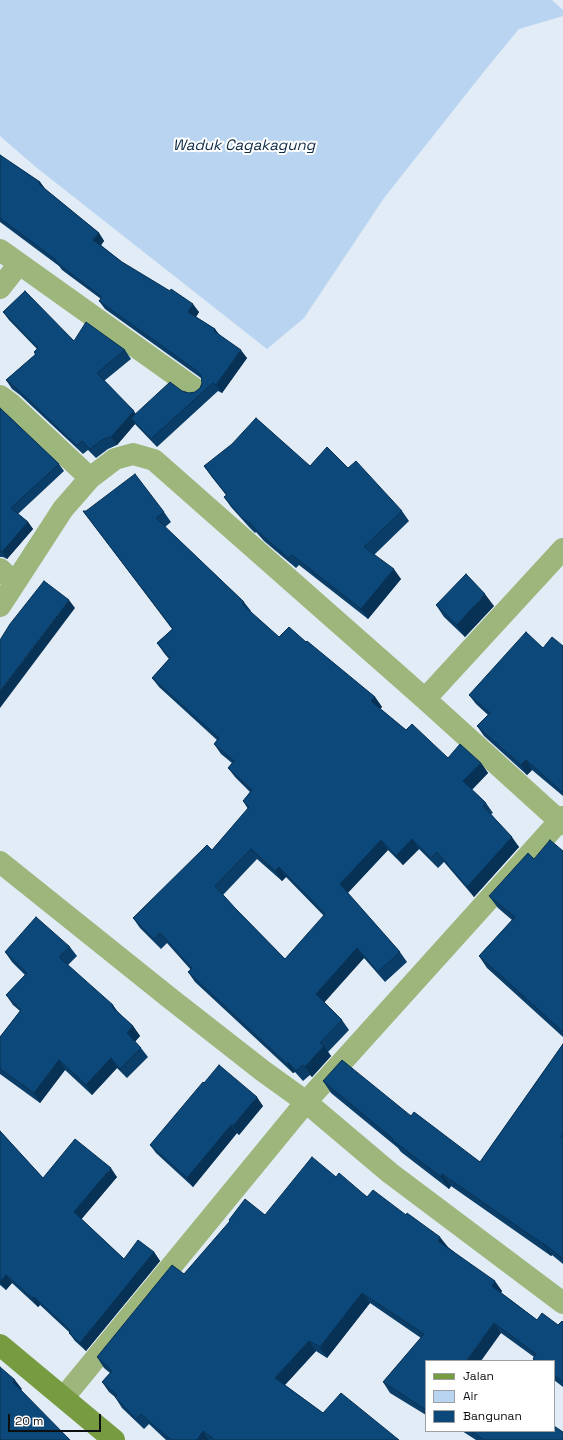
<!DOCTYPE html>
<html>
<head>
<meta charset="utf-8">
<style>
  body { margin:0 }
  #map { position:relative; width:563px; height:1440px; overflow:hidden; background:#e2ecf6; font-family:"Space Grotesk",sans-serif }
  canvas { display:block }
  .legend { position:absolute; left:425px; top:1360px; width:130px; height:72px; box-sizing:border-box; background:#fff; border:1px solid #9e9fa1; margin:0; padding:5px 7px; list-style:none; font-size:12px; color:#0d1013 }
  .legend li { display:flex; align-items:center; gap:8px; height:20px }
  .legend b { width:20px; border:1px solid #9e9fa1 }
  .scale { position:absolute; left:8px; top:1414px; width:93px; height:18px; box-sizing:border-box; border:2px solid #0d1013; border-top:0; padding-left:5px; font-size:12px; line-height:14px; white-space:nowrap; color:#0d1013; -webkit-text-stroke:3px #fff; paint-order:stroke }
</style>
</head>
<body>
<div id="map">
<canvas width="563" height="1440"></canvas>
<ul class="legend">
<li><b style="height:5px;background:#769b40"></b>Jalan</li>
<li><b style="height:11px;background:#b8d4f1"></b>Air</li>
<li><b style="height:11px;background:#0c4879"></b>Bangunan</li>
</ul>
<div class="scale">20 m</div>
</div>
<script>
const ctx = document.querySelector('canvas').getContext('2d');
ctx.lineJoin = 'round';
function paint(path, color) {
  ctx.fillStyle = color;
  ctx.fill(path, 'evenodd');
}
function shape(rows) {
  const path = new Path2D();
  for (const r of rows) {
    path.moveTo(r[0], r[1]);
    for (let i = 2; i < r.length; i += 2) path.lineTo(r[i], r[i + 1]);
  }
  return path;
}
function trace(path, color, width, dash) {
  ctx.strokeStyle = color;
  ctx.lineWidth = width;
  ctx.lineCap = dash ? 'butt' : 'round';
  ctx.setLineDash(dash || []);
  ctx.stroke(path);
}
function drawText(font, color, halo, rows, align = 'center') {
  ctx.font = font + ' "Space Grotesk",sans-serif';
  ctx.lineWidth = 4;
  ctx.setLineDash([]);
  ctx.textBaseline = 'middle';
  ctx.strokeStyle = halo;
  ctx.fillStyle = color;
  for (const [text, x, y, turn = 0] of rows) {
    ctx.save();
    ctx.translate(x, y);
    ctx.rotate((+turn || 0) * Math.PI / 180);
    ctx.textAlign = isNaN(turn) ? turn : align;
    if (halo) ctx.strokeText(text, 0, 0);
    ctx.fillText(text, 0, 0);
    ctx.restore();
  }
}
paint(shape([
  [0,0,552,0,563,10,563,16,519,29,486,69,384,198,304,318,267,349,37,168,0,136]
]), '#b8d4f1');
trace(shape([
  [0,250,195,389],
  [0,288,19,264],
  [0,396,11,404,90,478,115,459,133,454,154,460,425,699,563,824],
  [0,569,15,583,63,509,90,478],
  [0,606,15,583],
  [425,699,563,549],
  [0,862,171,999,263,1071,306,1102,390,1173,563,1303],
  [64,1397,306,1102,563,817]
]), '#9cb67c', 22);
trace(shape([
  [0,1345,114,1440]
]), '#769b40', 22);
paint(shape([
  [0,155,40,182,46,190,99,233,104,241,101,245,122,262,199,312,196,317,215,329,220,336,247,358,222,393,218,391,157,447,135,424,117,445,108,449,96,458,88,450,83,454,20,395,12,389,6,380,35,355,34,352,37,349,9,320,3,312,74,341,125,350,131,359,104,381,135,414,182,391,189,393,195,392,200,388,202,383,201,378,105,309,99,301,101,299,62,270,59,266,0,222],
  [0,408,59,464,64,471,18,514,28,522,33,529,7,559,3,557,0,557],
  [204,466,310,466,348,468,402,511,409,521,374,555,401,579,368,619,299,565,296,568,264,541,256,532,255,533,249,527,231,507,224,497,226,495,211,476],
  [83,511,164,512,171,522,165,527,244,602,251,611,250,612,279,637,306,642,375,697,382,707,380,709,406,730,448,758,481,763,488,773,472,790,486,803,493,813,491,814,519,847,474,897,444,862,438,868,419,849,403,865,388,850,347,893,400,952,407,962,385,982,364,958,324,1002,342,1020,349,1030,328,1052,331,1056,312,1077,310,1075,303,1081,295,1072,293,1073,195,982,188,972,191,970,167,943,161,949,140,928,133,918,212,850,248,809,243,801,250,792,235,777,228,768,232,763,221,754,214,744,217,740,159,687,152,678,169,659,164,653,157,643,172,629],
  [257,859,282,881,286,877,324,916,285,959,235,908,223,895],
  [436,605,494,606,465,637,444,617],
  [563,646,563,796,532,770,527,775,484,736,477,726,488,715,476,704,469,695,543,648],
  [563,851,563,1037,487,968,479,956,512,920,498,908,489,896,534,859],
  [70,947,77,956,68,965,133,1026,140,1036,135,1041,141,1048,148,1057,127,1078,117,1068,92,1095,65,1070,40,1103,0,1074,0,1037,20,1011,13,1005,6,995,25,975,12,962,5,952],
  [563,1044,563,1264,552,1255,551,1256,451,1186,449,1189,401,1152,398,1148,331,1093,323,1081,411,1116,480,1162],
  [204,1083,263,1106,239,1135,237,1133,193,1187,156,1153,150,1145],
  [0,1131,43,1178,117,1177,81,1219,124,1259,154,1252,160,1261,86,1351,75,1341,69,1333,69,1332,40,1305,38,1307,12,1283,6,1290,0,1285],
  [336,1177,448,1247,502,1291,501,1293,537,1320,558,1325,563,1322,563,1387,554,1380,554,1361,534,1361,533,1359,534,1357,501,1333,426,1361,426,1415,390,1393,383,1382,421,1338,370,1303,327,1358,316,1351,285,1385,323,1413,399,1440,166,1440,149,1424,144,1429,122,1408,115,1397,109,1392,102,1382,110,1373,104,1368,97,1357,184,1274,230,1222,229,1220,265,1215],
  [462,1431,554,1431,563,1440,476,1440]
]), '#0a3e68');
paint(shape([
  [40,182,46,190,39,184],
  [99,233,104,241,99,248,93,240],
  [193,304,199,312,194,320,188,312],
  [215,329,221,337,214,331],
  [241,350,247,358,222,393,216,385],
  [134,411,139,420,131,418,135,424,117,445,111,437],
  [28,522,33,529,7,559,2,552],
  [394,569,401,579,368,619,361,609],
  [485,594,494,606,465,637,457,625],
  [69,600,75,608,0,708,0,691],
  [375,697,382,707,378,711,371,701],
  [526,760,532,770,527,775,521,765],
  [481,763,488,773,470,791,463,781],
  [512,837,519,847,474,897,467,887],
  [412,839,419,849,403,865,396,856],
  [381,840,388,850,347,894,340,884],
  [279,867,286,877,282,881,275,871],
  [357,948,364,958,323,1004,316,994],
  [113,1005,120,1015,112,1007],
  [133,1026,140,1036,134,1043,127,1033],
  [324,1046,331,1056,312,1077,305,1067],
  [111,1058,117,1068,92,1095,86,1085],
  [59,1060,65,1070,40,1103,34,1093],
  [288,1062,295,1072,293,1073,287,1064],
  [257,1097,263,1106,239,1135,233,1126],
  [231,1125,237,1133,193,1187,187,1178],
  [111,1168,117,1177,80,1221,74,1212],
  [442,1174,451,1186,449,1189,441,1177],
  [440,1237,448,1247,445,1251,438,1241],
  [543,1243,552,1255,551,1256,543,1244],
  [154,1252,160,1261,86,1351,80,1343],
  [6,1275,12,1283,6,1290,0,1282],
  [495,1281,502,1291,499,1296,492,1286],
  [362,1293,370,1303,327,1358,320,1347],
  [34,1297,40,1305,38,1307,32,1298],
  [494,1323,501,1333,481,1361,466,1361],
  [309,1341,316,1351,282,1388,275,1378],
  [15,1380,22,1389,20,1391,13,1382],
  [203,1431,209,1440,197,1440]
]), '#083255');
const building = shape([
  [0,155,40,182,39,184,99,233,93,240,122,262,170,291,171,289,193,304,188,312,215,329,214,331,241,350,216,385,213,383,151,439,131,418,170,382,182,391,189,393,195,392,200,388,202,383,201,375,197,371,99,301,102,297,56,262,56,260,0,218,0,155],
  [25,291,74,341,86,322,125,350,97,373,134,411,111,437,102,440,90,449,82,441,77,446,14,386,6,380,36,354,34,352,38,348,3,312,25,291],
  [0,408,59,464,11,508,28,522,2,552,0,551,0,408],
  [256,418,310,466,327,447,348,468,356,461,402,511,364,547,394,569,361,609,292,555,288,558,257,531,249,522,248,522,241,517,224,497,227,495,204,466,232,444,256,418],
  [135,474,164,512,156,518,244,602,242,604,279,637,289,627,306,642,307,641,375,697,371,701,406,730,412,724,448,758,460,744,481,763,463,781,486,803,483,806,512,837,467,887,437,852,431,858,412,839,396,856,381,840,340,884,400,952,378,972,357,948,316,994,342,1020,320,1043,324,1046,305,1067,303,1065,296,1071,288,1062,287,1064,188,972,192,968,160,933,154,939,133,918,207,845,212,850,249,807,243,801,252,790,228,768,234,761,214,744,219,738,152,678,170,658,157,643,173,629,83,511,86,511,135,474],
  [251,849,275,871,279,867,325,914,285,959,235,908,215,886,251,849],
  [466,574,485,594,457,625,436,605,466,574],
  [44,581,69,600,0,691,0,640,10,624,44,581],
  [526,632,543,648,552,637,563,646,563,791,562,792,526,760,521,765,477,726,490,713,469,695,526,632],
  [550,840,563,851,563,1032,479,956,515,917,489,896,528,853,534,859,550,840],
  [36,917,70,947,59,957,113,1005,112,1007,133,1026,127,1033,141,1048,120,1069,111,1058,86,1085,59,1060,34,1093,0,1069,0,1037,21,1010,6,995,27,973,5,952,36,917],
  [563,1044,563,1134,561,1137,563,1138,563,1259,543,1243,543,1244,442,1174,441,1177,392,1140,393,1139,323,1081,342,1060,411,1116,414,1112,480,1162,563,1044],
  [219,1065,257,1097,233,1126,231,1125,187,1178,150,1145,203,1082,204,1083,219,1065],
  [0,1131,43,1178,75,1139,111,1168,74,1212,124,1259,138,1240,154,1252,80,1343,69,1333,71,1331,34,1297,32,1298,6,1275,0,1282,0,1131],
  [312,1157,336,1177,339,1173,367,1197,373,1190,406,1215,407,1213,440,1237,438,1241,495,1281,492,1286,537,1320,542,1313,558,1325,562,1321,563,1322,563,1382,554,1375,554,1361,536,1361,533,1359,536,1354,494,1323,466,1361,426,1361,426,1410,383,1382,424,1334,362,1293,320,1347,309,1341,275,1378,323,1413,341,1393,399,1440,215,1440,203,1431,197,1440,172,1440,166,1436,141,1414,136,1419,115,1397,117,1395,102,1382,112,1371,97,1357,172,1265,184,1274,230,1221,229,1220,245,1199,265,1215,312,1157],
  [0,1367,15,1380,13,1382,70,1440,0,1440,0,1367],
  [554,1426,563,1432,563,1440,484,1440,471,1431,554,1431,554,1426]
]);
paint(building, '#0c4879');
trace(building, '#083255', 1);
drawText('italic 15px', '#0d2b47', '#fff', [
  ["Waduk Cagakagung",244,146]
]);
</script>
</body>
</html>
